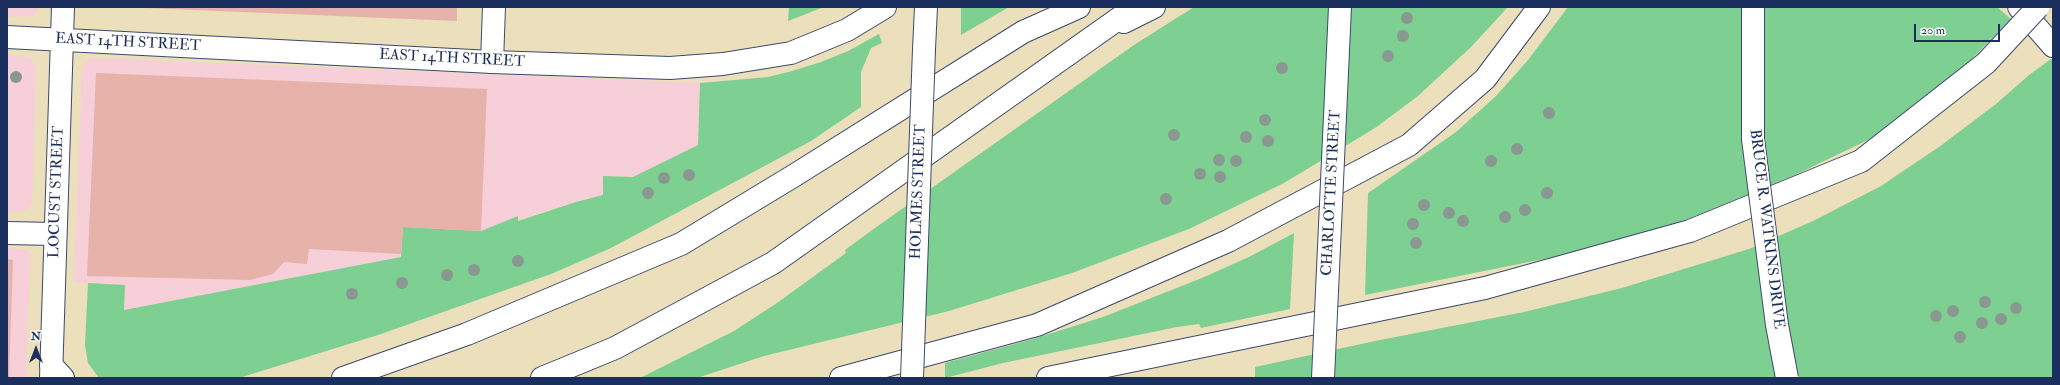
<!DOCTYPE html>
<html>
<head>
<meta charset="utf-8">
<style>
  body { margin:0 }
  #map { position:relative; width:2060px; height:385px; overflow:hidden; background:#ecdfbc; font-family:"IM FELL Double Pica",serif }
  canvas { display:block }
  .frame { position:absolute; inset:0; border:8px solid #1b2f5e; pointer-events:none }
  .north { position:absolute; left:16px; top:329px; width:40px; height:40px; -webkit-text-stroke:3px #fdfcf7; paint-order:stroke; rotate:0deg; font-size:11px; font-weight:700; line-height:16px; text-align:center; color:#1b2f5e }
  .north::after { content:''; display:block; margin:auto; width:14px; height:18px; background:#1b2f5e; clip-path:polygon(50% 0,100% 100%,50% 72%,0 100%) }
  .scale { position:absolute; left:1914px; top:24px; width:86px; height:18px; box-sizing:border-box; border:2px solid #1b2f5e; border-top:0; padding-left:5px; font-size:12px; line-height:14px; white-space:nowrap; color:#1b2f5e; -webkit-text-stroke:3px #fdfcf7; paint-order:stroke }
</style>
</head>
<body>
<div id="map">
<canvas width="2060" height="385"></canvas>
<div class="frame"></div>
<div class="north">N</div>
<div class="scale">20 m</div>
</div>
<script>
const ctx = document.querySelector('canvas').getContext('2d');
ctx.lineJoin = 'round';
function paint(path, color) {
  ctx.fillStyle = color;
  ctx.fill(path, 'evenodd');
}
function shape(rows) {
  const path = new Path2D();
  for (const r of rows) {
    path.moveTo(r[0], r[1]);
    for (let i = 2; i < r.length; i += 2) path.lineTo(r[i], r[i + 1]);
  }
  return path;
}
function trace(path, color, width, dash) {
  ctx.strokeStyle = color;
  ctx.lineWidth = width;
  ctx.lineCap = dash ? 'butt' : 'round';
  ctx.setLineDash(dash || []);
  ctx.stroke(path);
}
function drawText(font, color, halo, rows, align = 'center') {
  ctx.font = font + ' "IM FELL Double Pica",serif';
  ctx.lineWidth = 3;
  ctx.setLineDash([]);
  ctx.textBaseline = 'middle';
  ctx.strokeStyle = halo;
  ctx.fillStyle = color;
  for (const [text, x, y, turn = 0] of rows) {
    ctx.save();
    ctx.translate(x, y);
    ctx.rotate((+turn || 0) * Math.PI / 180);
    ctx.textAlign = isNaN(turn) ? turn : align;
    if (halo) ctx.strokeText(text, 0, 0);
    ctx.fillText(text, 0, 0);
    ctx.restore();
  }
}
paint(shape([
  [7,7,39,7,38,10,34,16,7,17],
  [7,55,27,57,32,60,36,69,32,201,28,209,20,211,7,211],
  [92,58,700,83,699,145,633,177,604,176,603,195,537,213,461,243,401,257,124,310,125,285,74,282,82,72,84,62],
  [7,248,26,250,30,254,26,378,7,378]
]), '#f6cfd8');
paint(shape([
  [789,7,824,7,788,21],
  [961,7,1009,7,961,35],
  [1194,7,1508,7,1471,47,1418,96,1375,128,1284,183,1189,229,1072,273,949,311,764,356,697,378,640,378,734,331,777,303,846,253,845,250,875,228,1134,45],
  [1568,7,1997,7,2011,19,1956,75,1915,109,1868,140,1795,175,1688,219,1619,241,1549,258,1365,295,1368,193,1456,132,1496,96,1528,60],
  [879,34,882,43,871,48,861,72,861,107,811,141,772,162,611,248,551,274,378,335,239,378,99,378,88,363,85,345,88,283,125,285,124,310,401,257,403,227,481,231,518,216,518,221,576,202,603,195,603,176,633,177,698,145,700,83,768,77,792,71,821,62,848,51],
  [2051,59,2053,61,2053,378,1255,378,1255,367,1375,341,1524,312,1622,288,1749,249,1813,221,1881,186,1939,147,1996,104,2029,75],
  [1294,233,1290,309,1201,328,1199,324,1177,327,1003,363,945,378,945,363,1033,339,1103,317,1202,278,1251,256]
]), '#7dd092');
paint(shape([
  [122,7,457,7,457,21],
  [96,73,487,89,481,231,403,227,401,254,309,249,307,264,284,262,273,274,250,280,87,276],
  [7,259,13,260,9,378,7,378]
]), '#e6b2aa');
const street = shape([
  [492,62,494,7],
  [7,233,55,234]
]);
const secondary = shape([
  [7,37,492,62,670,68,723,64,791,53,847,30,885,7],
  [924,49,926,7],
  [51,378,63,7]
]);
const highway = shape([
  [2019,7,2053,46],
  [1124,22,1154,7],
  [51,365,63,378],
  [343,378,467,334,681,244,795,175,1023,32,1079,7],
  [542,378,615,348,773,263,1135,7],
  [841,378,1037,325,1228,241,1409,145,1485,79,1539,7],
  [1048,378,1485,288,1690,231,1861,161,1986,63]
]);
trace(street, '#3a496c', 24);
trace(secondary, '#3a496c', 24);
trace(highway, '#3a496c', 24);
trace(street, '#fff', 22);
trace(secondary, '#fff', 22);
trace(highway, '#fff', 22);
const secondaryBridge = shape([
  [912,378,924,49],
  [1323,378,1340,7]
]);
const highwayBridge = shape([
  [1753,7,1753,139,1777,325,1787,378],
  [1986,63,2038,7]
]);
trace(secondaryBridge, '#3a496c', 24, []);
trace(highwayBridge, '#3a496c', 24, []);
trace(secondaryBridge, '#fff', 22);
trace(highwayBridge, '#fff', 22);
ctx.fillStyle = '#899991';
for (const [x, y] of [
  [1407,18],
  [1403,36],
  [1388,56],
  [1282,68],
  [16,77],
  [1549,113],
  [1265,120],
  [1174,135],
  [1246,137],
  [1268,141],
  [1517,149],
  [1219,160],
  [1236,161],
  [1491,161],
  [1200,174],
  [689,175],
  [1220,177],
  [664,178],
  [648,193],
  [1547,193],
  [1166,199],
  [1424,205],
  [1525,210],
  [1449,213],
  [1505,217],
  [1463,221],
  [1413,224],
  [1416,243],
  [518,261],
  [474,270],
  [447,275],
  [402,283],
  [352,294],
  [1985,302],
  [2016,308],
  [1953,311],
  [1936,316],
  [2001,319],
  [1982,323],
  [1960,337]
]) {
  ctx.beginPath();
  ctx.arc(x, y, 6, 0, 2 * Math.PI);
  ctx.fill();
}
drawText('15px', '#1b2f5e', '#fdfcf7', [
  ["EAST 14TH STREET",128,43,3],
  ["EAST 14TH STREET",452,59,3],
  ["LOCUST STREET",57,192,-88],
  ["HOLMES STREET",919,192,-88],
  ["CHARLOTTE STREET",1332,193,-87],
  ["BRUCE R. WATKINS DRIVE",1766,229,83]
]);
</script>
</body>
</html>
